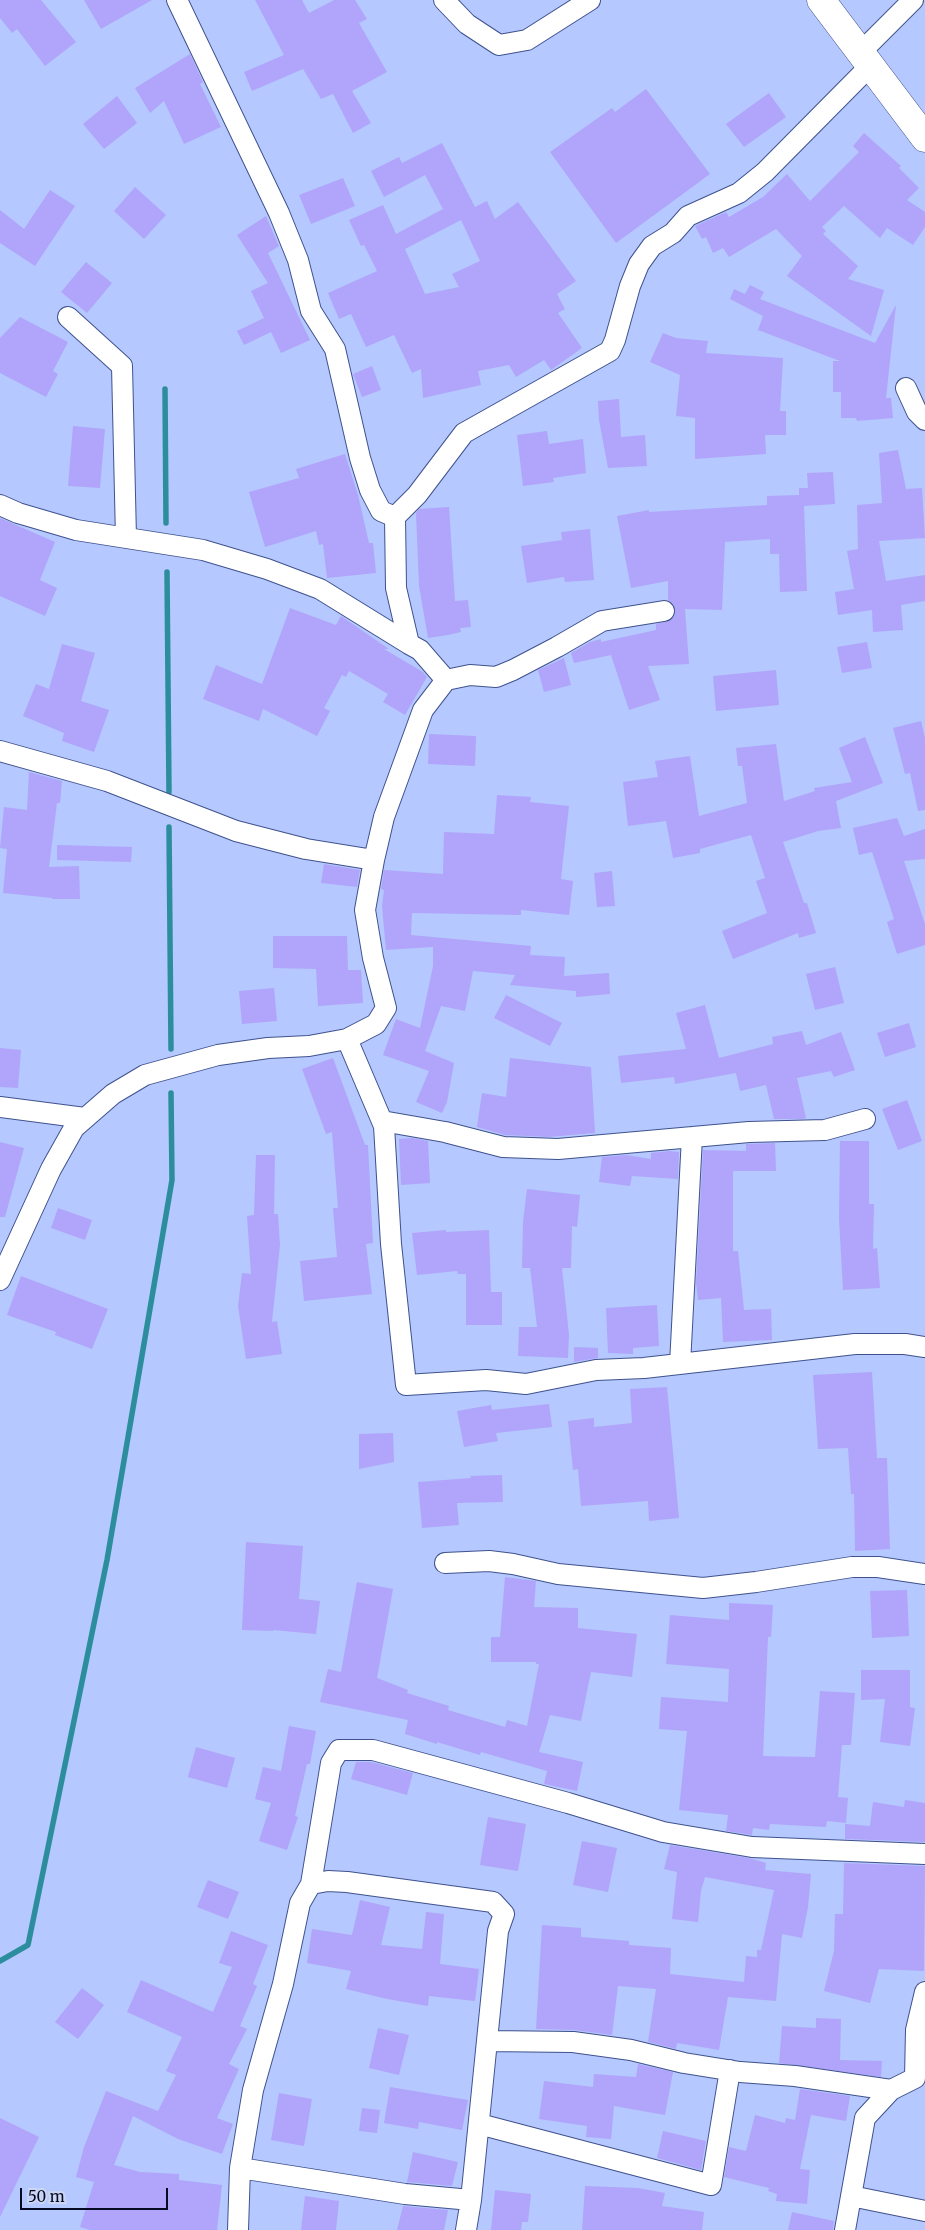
<!DOCTYPE html>
<html>
<head>
<meta charset="utf-8">
<style>
  body { margin:0 }
  #map { position:relative; width:925px; height:2230px; overflow:hidden; background:#b5c8ff; font-family:Merriweather,serif }
  canvas { display:block }
  .scale { position:absolute; left:20px; top:2188px; width:148px; height:22px; box-sizing:border-box; border:2px solid #060b23; border-top:0; padding-left:6px; font-size:15px; line-height:18px; white-space:nowrap; color:#060b23; -webkit-text-stroke:4px #ccd6f2; paint-order:stroke }
</style>
</head>
<body>
<div id="map">
<canvas width="925" height="2230"></canvas>
<div class="scale">50 m</div>
</div>
<script>
const ctx = document.querySelector('canvas').getContext('2d');
ctx.lineJoin = 'round';
function shape(rows) {
  const path = new Path2D();
  for (const r of rows) {
    path.moveTo(r[0], r[1]);
    for (let i = 2; i < r.length; i += 2) path.lineTo(r[i], r[i + 1]);
  }
  return path;
}
function trace(path, color, width, dash) {
  ctx.strokeStyle = color;
  ctx.lineWidth = width;
  ctx.lineCap = dash ? 'butt' : 'round';
  ctx.setLineDash(dash || []);
  ctx.stroke(path);
}
function paint(path, color) {
  ctx.fillStyle = color;
  ctx.fill(path, 'evenodd');
}
trace(shape([
  [165,389,166,523],
  [167,572,169,792],
  [169,827,171,1049],
  [0,1961,28,1945,107,1560,172,1180,171,1093]
]), '#2c8e9d', 5.5);
paint(shape([
  [0,0,41,0,76,42,45,66,17,29,12,33,0,18],
  [84,0,152,0,101,29],
  [255,0,302,0,309,13,334,0,355,0,367,19,359,23,387,72,352,91,371,123,353,133,333,94,321,99,303,69,252,91,244,72,284,55],
  [190,54,203,82,200,84,221,127,184,144,164,101,150,113,135,88],
  [646,89,710,174,616,243,550,152,612,108,615,112],
  [769,93,786,117,744,147,726,124],
  [117,96,137,123,104,149,83,124],
  [864,133,901,166,899,168,919,188,907,200,925,212,925,227,913,245,887,228,880,238,844,206,822,227,826,231,823,234,858,266,848,279,884,290,871,336,787,276,802,256,776,229,729,257,723,248,713,253,706,237,702,239,695,226,726,212,729,217,763,197,787,174,810,201,859,152,853,146],
  [442,143,475,207,487,201,495,219,518,202,576,281,557,294,565,309,558,313,582,348,551,370,544,360,516,377,509,365,478,371,481,385,423,398,421,369,412,373,394,335,366,347,351,314,339,319,328,293,377,271,364,245,361,246,349,220,383,205,396,234,443,209,425,175,384,197,371,171,399,157,402,163],
  [461,220,480,261,452,274,459,287,425,294,405,249],
  [343,178,355,206,311,224,299,195],
  [135,187,166,215,144,239,114,211],
  [50,190,75,206,35,266,0,243,0,210,24,229],
  [266,216,279,246,268,253,310,340,281,353,271,332,244,345,237,331,264,318,251,291,268,283,237,235],
  [86,262,112,283,87,313,61,292],
  [750,285,764,292,760,299,875,343,896,305,886,398,891,398,893,418,857,421,856,418,841,418,841,392,833,392,833,361,840,361,758,330,763,316,730,299,734,289,745,294],
  [20,317,68,342,53,371,58,374,46,397,0,373,0,338],
  [663,333,676,338,708,341,706,353,783,358,780,411,786,411,786,435,765,435,766,454,695,459,695,418,676,416,680,375,650,362],
  [372,366,381,390,362,397,353,374],
  [619,399,621,437,645,435,647,466,608,468,599,420,598,401],
  [73,426,105,429,100,488,68,486],
  [547,431,549,444,583,439,586,473,553,478,554,482,523,486,517,435],
  [898,450,906,489,922,488,925,538,879,541,886,581,925,575,925,601,901,605,903,630,873,632,872,610,838,615,835,592,854,589,847,551,858,549,857,505,882,503,879,453],
  [345,454,358,495,369,543,373,543,376,573,327,578,323,544,319,545,316,531,265,547,249,492,299,478,296,469],
  [833,472,835,504,804,506,807,591,780,592,779,554,770,554,770,539,725,542,722,610,685,609,689,664,648,666,660,700,629,710,611,655,574,663,571,653,590,642,601,639,601,642,656,630,656,624,671,620,675,615,673,604,668,600,668,581,631,588,617,516,649,510,649,512,767,505,767,496,799,495,799,488,808,488,807,473],
  [449,507,455,601,468,600,471,627,460,628,461,632,448,635,428,638,419,586,416,513,419,509],
  [0,518,55,542,40,580,57,588,45,616,0,596],
  [590,529,594,580,565,582,564,577,527,583,521,546,562,540,561,532],
  [290,608,336,625,341,616,389,649,384,649,423,672,427,677,405,715,383,702,388,694,349,671,346,677,342,675,324,708,330,711,317,736,263,709,259,721,203,699,216,665,262,684],
  [867,642,872,668,842,673,837,647],
  [62,644,95,653,81,701,109,710,94,752,62,741,64,733,23,716,36,684,49,689],
  [564,658,571,685,544,692,538,670],
  [776,670,779,705,716,711,713,676],
  [921,721,925,738,925,810,918,811,910,773,905,774,893,728],
  [429,734,476,736,475,766,428,764],
  [865,737,883,783,836,801,841,828,818,831,783,842,804,903,807,903,816,933,799,938,798,933,733,959,722,931,767,913,756,881,765,878,751,835,700,849,700,853,673,858,666,821,628,826,623,782,658,777,655,761,690,756,699,816,747,803,742,766,738,766,736,748,776,744,784,801,815,791,814,788,852,782,839,748],
  [29,772,62,781,60,803,57,803,49,867,79,866,80,899,52,899,52,898,3,893,7,849,0,848,4,807,27,810],
  [497,795,531,797,530,802,569,806,561,879,573,881,569,915,521,910,521,915,412,913,411,935,531,946,530,955,565,957,564,976,609,973,610,994,576,997,576,991,510,985,515,975,473,971,465,1011,441,1006,425,1051,454,1063,447,1102,442,1113,416,1102,429,1071,383,1055,396,1019,420,1028,433,966,433,947,386,950,382,906,384,890,381,889,384,870,443,874,444,832,494,834],
  [897,818,904,836,925,829,925,859,904,861,925,924,925,945,897,954,887,922,894,919,872,852,859,855,853,828],
  [57,845,132,847,131,862,57,860],
  [324,864,360,870,357,887,321,883],
  [612,871,615,906,597,907,594,873],
  [273,936,347,936,348,970,361,970,363,1003,318,1006,316,969,273,968],
  [835,967,844,1003,815,1010,806,974],
  [274,988,277,1021,242,1024,239,991],
  [506,995,562,1023,550,1046,494,1018],
  [705,1005,719,1058,773,1044,772,1037,802,1031,806,1045,841,1032,855,1070,834,1077,831,1071,797,1078,806,1118,803,1119,774,1119,766,1085,740,1091,736,1073,675,1084,674,1077,621,1083,618,1056,686,1049,676,1013],
  [909,1023,916,1047,885,1057,877,1033],
  [0,1048,21,1050,18,1088,0,1087],
  [333,1058,365,1145,368,1145,373,1243,366,1244,372,1294,304,1301,300,1261,337,1257,333,1208,338,1208,332,1132,326,1134,302,1069],
  [510,1058,591,1067,595,1133,549,1137,505,1135,477,1127,482,1093,506,1097],
  [907,1100,922,1141,898,1150,882,1109],
  [412,1138,428,1141,430,1183,401,1185,399,1139],
  [840,1141,869,1141,869,1204,874,1204,873,1249,877,1248,880,1288,843,1290,839,1219],
  [0,1142,24,1148,5,1217,0,1217],
  [775,1143,776,1171,733,1171,733,1251,738,1251,744,1310,771,1309,772,1340,723,1342,721,1298,698,1300,696,1283,703,1150,746,1151,746,1144],
  [669,1151,679,1152,678,1179,632,1176,630,1186,599,1182,602,1157,626,1155,651,1159,651,1153],
  [256,1155,275,1155,274,1214,278,1214,280,1245,272,1322,277,1321,282,1354,246,1359,238,1306,242,1273,251,1274,247,1216,254,1215],
  [527,1189,580,1195,577,1227,572,1226,571,1268,562,1268,569,1335,568,1358,518,1356,519,1327,537,1327,530,1268,522,1268,523,1222],
  [58,1208,92,1220,85,1240,51,1228],
  [446,1230,446,1232,489,1230,491,1292,502,1292,502,1325,466,1325,466,1274,458,1274,457,1271,417,1275,412,1233],
  [21,1276,108,1309,92,1349,55,1335,56,1332,7,1315],
  [657,1305,659,1346,633,1348,633,1354,608,1353,606,1308],
  [574,1347,598,1348,598,1358,574,1362],
  [872,1372,877,1458,887,1458,890,1549,855,1551,854,1494,851,1494,848,1448,818,1449,813,1375],
  [667,1387,679,1518,649,1521,648,1501,581,1506,578,1469,573,1470,568,1421,594,1418,594,1427,632,1423,630,1389],
  [549,1404,552,1427,496,1433,498,1441,464,1447,457,1411,491,1405,492,1410],
  [393,1433,394,1462,359,1469,359,1434],
  [502,1475,503,1502,457,1503,459,1525,422,1528,418,1482,471,1478,470,1476],
  [246,1542,303,1546,299,1599,320,1601,316,1634,273,1630,273,1631,242,1630],
  [505,1577,536,1581,534,1607,578,1608,578,1628,637,1634,632,1677,591,1672,581,1721,550,1715,539,1752,583,1762,577,1791,544,1784,547,1771,481,1752,480,1755,437,1742,437,1744,405,1734,408,1720,320,1702,328,1669,341,1672,357,1582,393,1589,377,1678,408,1690,407,1693,449,1706,448,1710,505,1727,507,1720,527,1726,539,1664,536,1664,536,1662,491,1662,491,1637,500,1637],
  [907,1590,909,1636,872,1638,870,1591],
  [729,1603,773,1605,771,1637,768,1637,763,1756,815,1757,820,1691,855,1693,851,1745,842,1745,838,1797,848,1798,846,1823,827,1821,826,1827,770,1824,769,1830,753,1828,752,1835,726,1831,728,1815,679,1810,687,1731,659,1729,661,1697,728,1702,729,1669,666,1664,670,1615,729,1620],
  [861,1670,910,1670,910,1707,915,1708,910,1746,880,1742,885,1699,861,1700],
  [289,1726,316,1731,310,1764,307,1764,295,1816,298,1817,287,1850,259,1841,271,1803,255,1799,263,1767,281,1771],
  [196,1747,235,1758,227,1788,188,1777],
  [356,1762,371,1762,413,1773,407,1795,351,1779],
  [905,1800,925,1803,925,1842,845,1839,845,1824,870,1826,873,1802,904,1807],
  [488,1817,526,1824,518,1871,480,1865],
  [582,1841,617,1848,608,1892,573,1885],
  [670,1845,749,1858,766,1863,765,1870,811,1874,808,1907,802,1938,782,1934,776,2001,728,1997,719,2050,677,2043,676,2049,648,2042,656,1989,618,1986,612,2035,574,2030,536,2029,542,1925,581,1928,581,1937,629,1941,629,1945,671,1948,670,1974,744,1982,746,1956,757,1957,757,1950,761,1950,774,1890,705,1877,701,1891,698,1922,672,1919,677,1872,664,1869],
  [844,1863,925,1866,924,1971,879,1969,870,2003,824,1991,834,1951,835,1914,843,1914],
  [208,1880,239,1892,228,1919,197,1907],
  [360,1900,390,1907,381,1945,422,1949,426,1912,444,1914,440,1964,479,1969,475,2001,429,1996,428,2006,387,1999,346,1989,351,1971,307,1963,312,1929,352,1935],
  [231,1931,268,1945,253,1984,257,1986,240,2026,247,2029,229,2064,239,2069,217,2118,233,2124,222,2154,178,2139,133,2116,114,2165,140,2172,179,2174,179,2180,222,2185,217,2230,90,2230,80,2227,94,2182,76,2177,84,2147,106,2091,158,2111,176,2075,166,2071,182,2037,127,2012,141,1980,213,2012,232,1967,219,1963],
  [82,1988,104,2005,78,2039,55,2022],
  [816,2018,841,2019,840,2060,882,2061,881,2077,779,2063,782,2026,816,2028],
  [378,2028,409,2035,399,2075,369,2068],
  [638,2064,673,2072,665,2115,614,2106,611,2139,586,2137,587,2126,539,2119,544,2081,593,2087,594,2074,636,2077],
  [390,2087,468,2100,462,2130,419,2122,418,2129,384,2123],
  [800,2089,850,2096,846,2121,811,2115,800,2169,810,2170,807,2204,776,2201,777,2194,768,2191,769,2188,724,2177,729,2147,746,2151,755,2115,785,2123,786,2118,795,2120],
  [279,2093,312,2099,304,2146,271,2140],
  [362,2108,380,2110,377,2133,359,2131],
  [0,2118,39,2137,0,2217],
  [663,2131,706,2141,701,2170,657,2158],
  [413,2152,458,2162,452,2186,407,2182],
  [585,2186,638,2188,665,2193,662,2206,704,2212,702,2230,582,2230],
  [495,2190,531,2194,528,2222,522,2222,521,2230,491,2230],
  [305,2196,339,2201,336,2230,301,2230],
  [403,2206,448,2210,444,2230,397,2230],
  [792,2212,834,2221,833,2230,788,2230]
]), '#b0a5fa');
const street = shape([
  [177,0,279,213,298,260,311,311,335,349,360,458,370,490,381,511,395,517],
  [444,0,467,24,499,45,527,40,590,0],
  [861,52,913,0],
  [68,317,122,366,126,538],
  [906,388,917,412,925,420],
  [0,505,18,513,76,530,203,550,267,569,320,589,409,644],
  [664,611,602,621,557,647,513,670,496,677,470,675,446,680,420,650,409,644,396,588,395,517,417,495,464,433,610,351,615,340,630,286,639,264,652,246,673,233,688,216,739,193,765,172,871,65],
  [0,751,107,781,236,831,306,849,374,860],
  [347,1039,384,1126,391,1244,406,1385,486,1380,526,1384,596,1370,644,1368,855,1344,905,1344,925,1347],
  [0,1107,85,1118],
  [382,1121,445,1132,503,1147,558,1149,749,1132,825,1130,865,1119],
  [0,1280,51,1169,74,1128,113,1094,145,1075,218,1055,268,1048,309,1046,347,1039,376,1024,386,1008,373,958,365,910,374,860,384,817,423,710,446,680],
  [680,1364,692,1137],
  [445,1563,489,1561,513,1564,558,1574,703,1588,756,1582,852,1567,878,1567,925,1574],
  [311,1884,328,1881,347,1882,493,1902,504,1914,498,1931,471,2200,466,2230],
  [488,2041,573,2042,631,2050,684,2063,740,2072,795,2076,891,2090],
  [479,2124,711,2185,730,2070],
  [240,2168,405,2194,471,2200],
  [851,2196,925,2211],
  [238,2230,240,2168,253,2090,283,1984,300,1903,311,1884,331,1763,339,1750,373,1750,568,1803,663,1832,752,1847,925,1854],
  [845,2230,865,2118,891,2090,915,2078,916,2030,925,1992]
]);
const secondary = shape([
  [821,0,925,138]
]);
trace(street, '#3f528d', 22);
trace(secondary, '#3f528d', 29);
trace(street, '#fff', 20);
trace(secondary, '#fff', 28);
</script>
</body>
</html>
